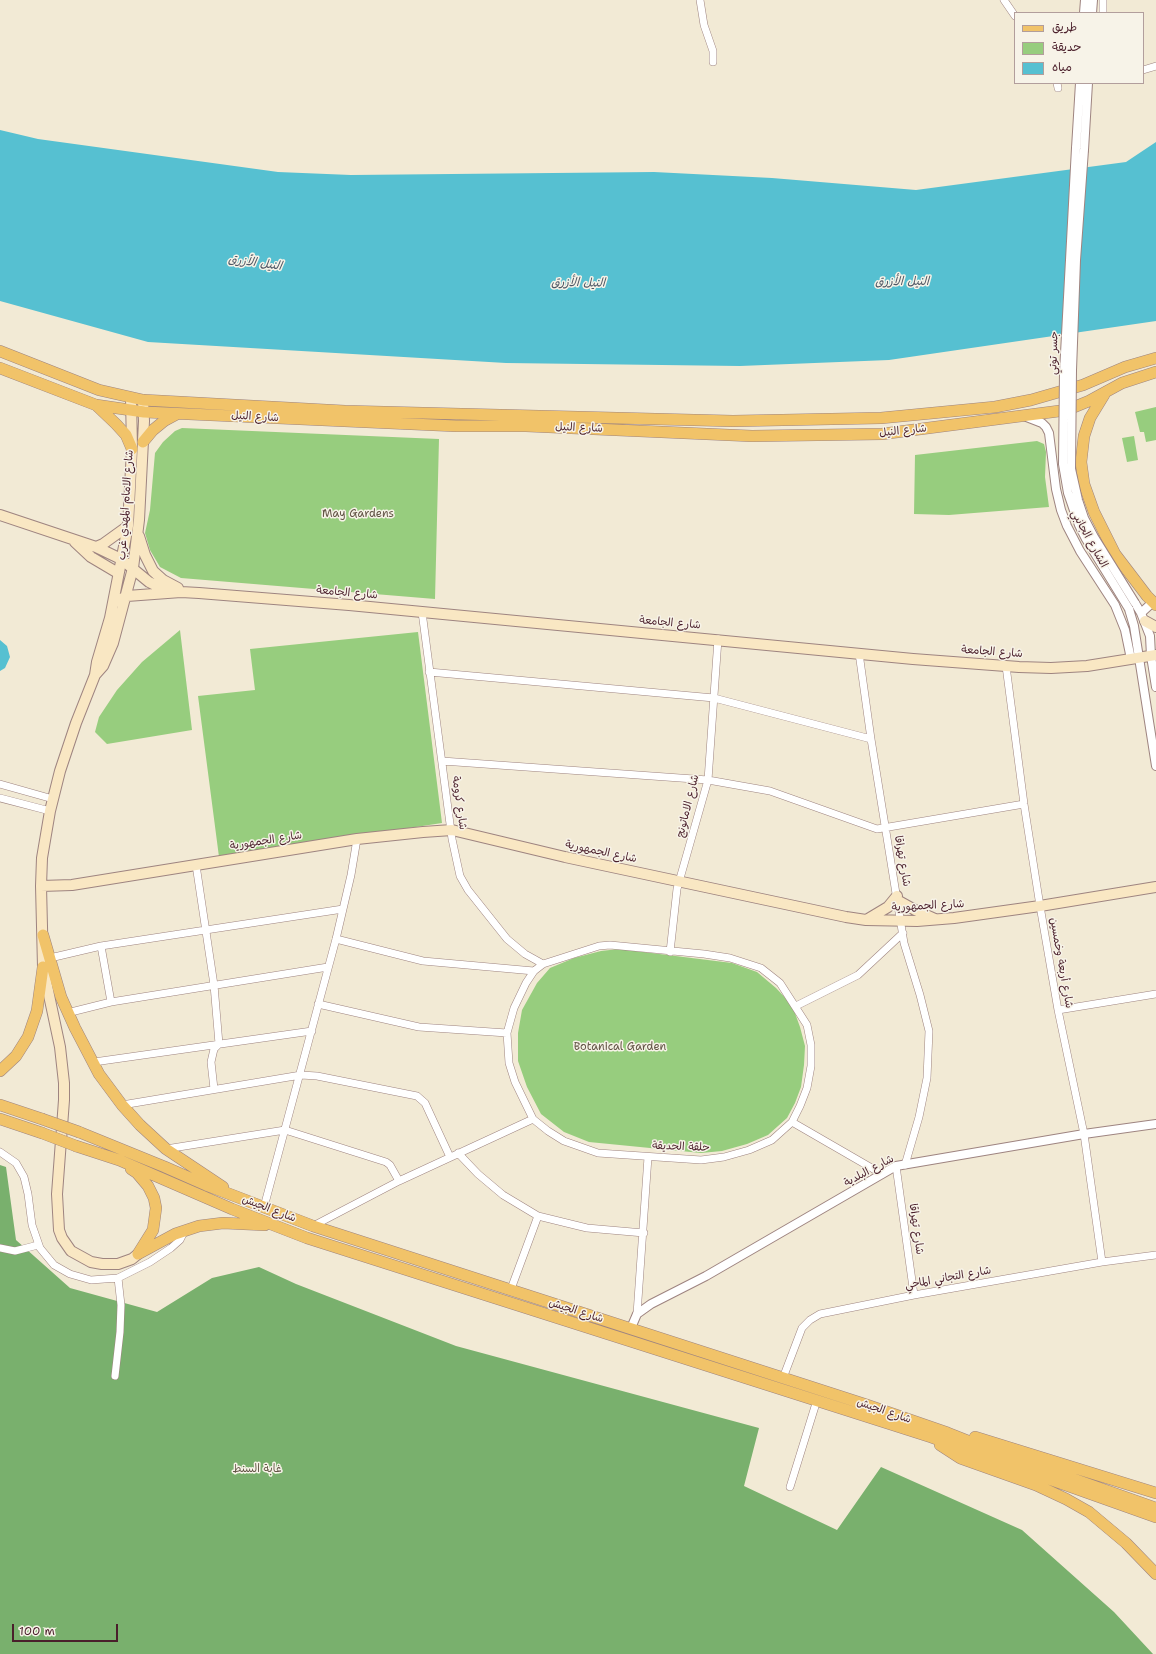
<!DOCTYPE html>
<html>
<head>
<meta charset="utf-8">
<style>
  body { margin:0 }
  #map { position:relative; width:1156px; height:1654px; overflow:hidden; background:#f2ead5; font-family:"Shantell Sans","Playpen Sans Arabic",sans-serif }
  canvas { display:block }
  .legend { position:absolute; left:1014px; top:12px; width:130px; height:72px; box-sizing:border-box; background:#f7f3e8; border:1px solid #b29e9c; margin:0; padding:5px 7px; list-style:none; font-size:12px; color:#4a1f2b }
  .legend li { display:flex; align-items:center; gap:8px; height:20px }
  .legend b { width:20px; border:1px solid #b29e9c }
  .scale { position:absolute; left:12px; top:1624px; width:106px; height:18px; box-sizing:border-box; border:2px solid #4a1f2b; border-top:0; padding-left:5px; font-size:12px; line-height:14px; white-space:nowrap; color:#4a1f2b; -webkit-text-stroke:3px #f7f3e8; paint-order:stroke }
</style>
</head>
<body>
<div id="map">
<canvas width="1156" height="1654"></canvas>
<ul class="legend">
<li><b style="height:5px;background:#f1c369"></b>طريق</li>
<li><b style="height:11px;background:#97cd7e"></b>حديقة</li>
<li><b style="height:11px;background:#56c0d1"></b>مياه</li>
</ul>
<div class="scale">100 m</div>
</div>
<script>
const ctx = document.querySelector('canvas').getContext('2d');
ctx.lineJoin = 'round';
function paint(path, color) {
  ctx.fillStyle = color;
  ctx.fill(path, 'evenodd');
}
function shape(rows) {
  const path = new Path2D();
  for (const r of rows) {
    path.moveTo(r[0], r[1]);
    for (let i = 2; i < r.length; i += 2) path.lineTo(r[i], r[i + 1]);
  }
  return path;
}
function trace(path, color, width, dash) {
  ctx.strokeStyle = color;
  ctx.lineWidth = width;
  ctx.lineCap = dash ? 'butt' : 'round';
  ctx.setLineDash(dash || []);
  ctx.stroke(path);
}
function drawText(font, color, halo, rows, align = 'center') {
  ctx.font = font + ' "Shantell Sans","Playpen Sans Arabic",sans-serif';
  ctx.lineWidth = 3;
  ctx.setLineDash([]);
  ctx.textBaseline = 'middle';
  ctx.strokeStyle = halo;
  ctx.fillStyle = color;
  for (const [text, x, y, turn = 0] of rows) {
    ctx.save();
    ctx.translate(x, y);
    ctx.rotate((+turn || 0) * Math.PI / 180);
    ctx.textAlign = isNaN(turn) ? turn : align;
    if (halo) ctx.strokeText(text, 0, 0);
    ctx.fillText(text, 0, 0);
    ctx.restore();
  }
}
paint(shape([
  [1156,407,1156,440,1146,442,1144,432,1140,432,1135,412],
  [182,428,439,439,435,599,181,578,160,567,150,550,145,533,150,510,155,453,163,442,175,431],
  [1134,436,1138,460,1127,462,1122,438],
  [1037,441,1044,444,1046,452,1045,477,1049,507,949,515,914,514,915,455],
  [180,630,192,730,107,744,95,732,99,717,117,690,142,662],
  [418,632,442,823,219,857,198,696,255,690,250,649],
  [619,949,732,963,757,972,776,988,792,1005,800,1027,805,1046,804,1065,801,1087,795,1103,787,1118,768,1135,747,1144,722,1151,701,1153,589,1142,564,1132,541,1114,527,1087,518,1061,518,1033,522,1010,537,983,550,968,574,958,601,951]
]), '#97cd7e');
paint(shape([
  [0,1165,6,1167,16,1240,70,1288,157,1312,212,1278,259,1267,296,1284,456,1346,759,1428,744,1486,837,1530,881,1467,1022,1530,1114,1612,1153,1654,0,1654]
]), '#79b06d');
paint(shape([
  [0,130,38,139,278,172,351,175,654,172,772,178,916,190,1126,162,1156,142,1156,321,889,360,740,366,506,363,148,342,0,301],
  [0,640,7,646,10,657,5,668,0,671]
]), '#56c0d1');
const minor = shape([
  [700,0,704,25,713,51,713,62],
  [1004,0,1015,16],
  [1103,13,1103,0],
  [1143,70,1156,66],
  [1057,83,1058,88],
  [422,612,452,839,460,876,468,890,507,939,525,954,543,964],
  [859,653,871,739,904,943,920,995,929,1031,927,1078,919,1117,905,1165],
  [1006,666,1024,804,1040,906,1058,1010,1084,1134,1102,1262],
  [429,672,714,698,871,739],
  [442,761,708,780,770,791,877,829,1024,804],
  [0,784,53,799],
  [0,798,50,811],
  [196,865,214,985,219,1044,214,1049,211,1062,214,1089],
  [336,939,423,961,534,971],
  [610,945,704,954,730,958,761,968,780,983,807,1025,811,1045,811,1066,807,1088,800,1106,792,1122,772,1140,749,1150,724,1157,701,1160,598,1153,564,1141,548,1131,533,1119,515,1082,509,1063,507,1033,514,1008,526,983,534,971,543,964,599,946,610,945],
  [101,946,111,1002],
  [670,952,677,889,708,780,718,639],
  [50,958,101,946,343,909],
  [318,1004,419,1027,507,1033],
  [796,1006,858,975,903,933],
  [1058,1010,1156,994],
  [67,1013,111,1002,328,967],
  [94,1062,312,1031],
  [122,1105,301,1075,317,1076,417,1096,425,1103,450,1157],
  [792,1122,882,1174],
  [166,1149,285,1130,386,1162,390,1165,399,1181],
  [0,1152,16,1163,24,1177,28,1194,32,1225,40,1248,54,1265,70,1274,91,1280,118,1278,150,1262,171,1248,180,1240,185,1230],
  [458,1153,478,1174,503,1195,538,1216,587,1228,644,1233],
  [896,1166,914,1295],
  [264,1207,336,939,351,875,357,839],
  [313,1226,399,1181,533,1119],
  [0,1248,15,1251,38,1245],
  [511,1289,538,1216],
  [637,1314,648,1157],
  [115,1376,120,1332,121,1305,118,1278],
  [783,1378,802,1328,810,1320,820,1314,914,1295,1102,1262,1156,1255],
  [790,1487,817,1400]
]);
const tertiary = shape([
  [1084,13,1085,0],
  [1092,13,1093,0],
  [1076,148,1080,83],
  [1084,150,1088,83],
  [1024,416,1042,423,1046,427,1049,433,1056,489,1061,510,1067,526,1080,551,1115,605,1125,630,1131,659],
  [1135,603,1141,613,1150,636,1151,656,1156,687],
  [1129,609,1134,626,1156,766],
  [1141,613,1153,602],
  [631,1328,637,1314,651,1304,706,1276,896,1166,1084,1134,1156,1124]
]);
const secondary = shape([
  [131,398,132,449,128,526,110,618,97,662,95,675,76,723,60,771,50,811,42,858,41,886,43,967,60,1047,64,1083,64,1100,57,1194,59,1230,62,1238,71,1251,91,1262,102,1264,118,1264,132,1259,138,1254],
  [0,515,96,547,121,559,149,582,159,587,169,589],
  [139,536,145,555,153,571,163,580,178,588],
  [75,542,91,557,118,573],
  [96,547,103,544,128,526],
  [113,603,127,596,181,592,199,593,349,605,913,659,1019,667,1051,668,1087,666,1156,655],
  [1145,621,1156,627],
  [95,675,103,666,113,643,133,568,139,520,144,421,143,400],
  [41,886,72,885,357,839,423,832,452,830,565,857,846,917,866,920,917,921,954,918,1040,906,1156,887],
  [897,900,915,910,935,919],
  [868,919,888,907,897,896]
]);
const primary = shape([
  [0,351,99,390,143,400,345,411,733,421,881,418,995,407,1031,400,1083,385,1125,367,1156,358],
  [0,368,96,405,144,412,456,426,526,426,752,436,882,434,1067,410,1089,401,1122,383,1156,372],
  [1104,395,1090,418,1084,436,1081,462,1084,484,1094,512,1115,554,1147,596,1156,605],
  [96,405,116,424,126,435,132,449],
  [143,442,153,430,164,421,177,414]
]);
const trunk = shape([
  [43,935,61,997,75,1028,99,1074,122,1105,140,1125,166,1149,223,1187],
  [0,1071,16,1056,28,1037,37,1011,43,967],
  [0,1105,42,1119],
  [0,1119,42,1133],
  [79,1132,165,1167,206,1185,313,1226,867,1405,948,1433,991,1450,1156,1508],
  [76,1146,119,1160,232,1209,307,1238,931,1437,1156,1517],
  [131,1169,137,1173,148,1186,154,1198,156,1208,153,1230,138,1254],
  [138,1254,175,1234,199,1226,223,1223,265,1225],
  [975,1437,1156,1493],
  [940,1445,960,1458,1036,1485,1066,1499,1089,1512,1126,1543,1156,1574]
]);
trace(minor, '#9e8480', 8);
trace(tertiary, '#9e8480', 10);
trace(secondary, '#9e8480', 12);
trace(primary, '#9e8480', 12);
trace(trunk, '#9e8480', 12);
trace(minor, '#fff', 7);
trace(tertiary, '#fff', 8);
trace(secondary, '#f9e7c3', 10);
trace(primary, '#f1c369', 11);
trace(trunk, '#f1c369', 11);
const tertiaryBridge = shape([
  [1076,148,1064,372,1063,464,1068,493,1079,525,1086,539,1129,609],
  [1084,150,1076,260,1072,370,1071,469,1078,500,1084,518,1094,537,1135,603]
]);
const trunkBridge = shape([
  [42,1119,79,1132],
  [42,1133,76,1146]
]);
trace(tertiaryBridge, '#9e8480', 10, []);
trace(trunkBridge, '#9e8480', 12, []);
trace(tertiaryBridge, '#fff', 8);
trace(trunkBridge, '#f1c369', 11);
drawText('11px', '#4a1f2b', '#f7f3e8', [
  ["جسر توتي",1054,353,-88],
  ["شارع النيل",255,417,3],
  ["شارع النيل",579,428,2],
  ["شارع النيل",903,431,-6],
  ["شارع الامام المهدي غرب",126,505,-86],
  ["الشارع الجانبي",1089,539,61],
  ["شارع الجامعة",347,593,5],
  ["شارع الجامعة",670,623,5],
  ["شارع الجامعة",992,652,4],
  ["شارع كرومة",459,803,82],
  ["شارع الاماتونج",688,806,-76],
  ["شارع الجمهورية",266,841,-9],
  ["شارع الجمهورية",601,852,12],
  ["شارع تهراقا",902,861,80],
  ["شارع الجمهورية",928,906,-3],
  ["شارع أربعة وخمسين",1061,963,80],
  ["حلقة الحديقة",681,1147,2],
  ["شارع البلدية",869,1171,-28],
  ["شارع الجيش",269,1209,21],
  ["شارع تهراقا",916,1229,82],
  ["شارع التجاني الماحي",948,1278,-10],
  ["شارع الجيش",576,1311,18],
  ["شارع الجيش",884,1411,19]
]);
drawText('11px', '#615344', '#f7f3e8', [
  ["May Gardens",358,514],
  ["Botanical Garden",620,1047],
  ["غابة السنط",257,1469]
]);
drawText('italic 12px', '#4e5765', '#f7f3e8', [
  ["النيل الأزرق",255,263,8],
  ["النيل الأزرق",902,282],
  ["النيل الأزرق",578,283,1]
]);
</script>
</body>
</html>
